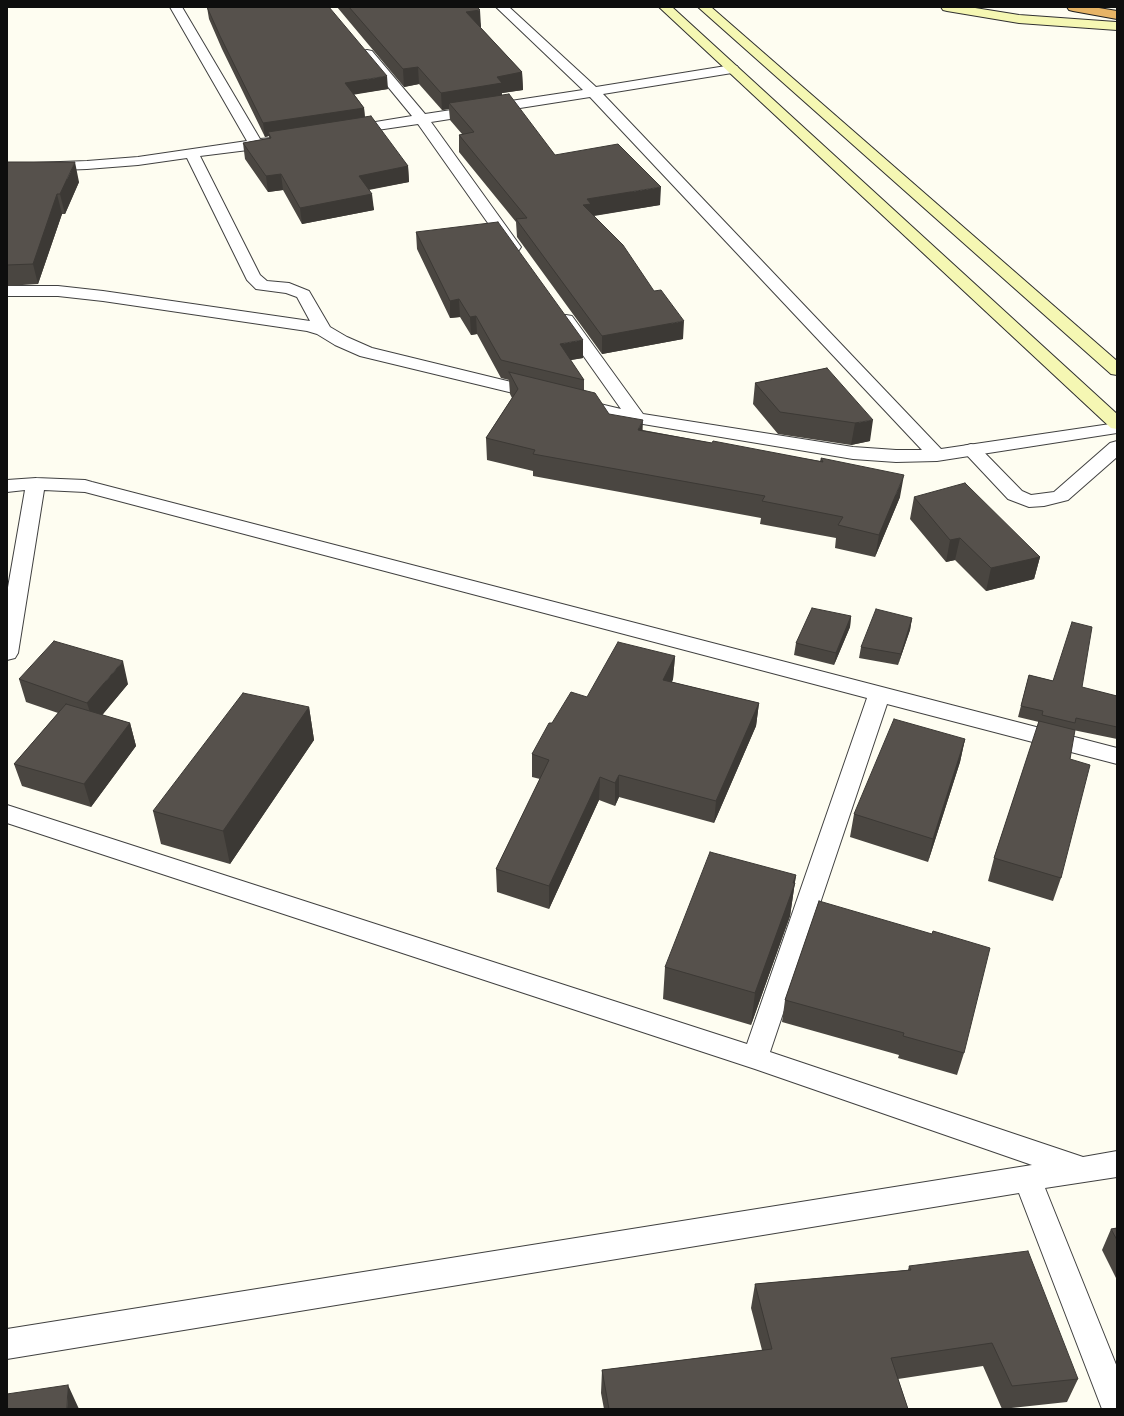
<!DOCTYPE html>
<html>
<head>
<meta charset="utf-8">
<style>
  body { margin:0 }
  #map { position:relative; width:1124px; height:1416px; overflow:hidden; background:#fefdf1; font-family:"IBM Plex Serif",serif }
  canvas { display:block }
  .frame { position:absolute; inset:0; border:8px solid #0e0e0e; pointer-events:none }
</style>
</head>
<body>
<div id="map">
<canvas width="1124" height="1416"></canvas>
<div class="frame"></div>
</div>
<script>
const ctx = document.querySelector('canvas').getContext('2d');
ctx.lineJoin = 'round';
function shape(rows) {
  const path = new Path2D();
  for (const r of rows) {
    path.moveTo(r[0], r[1]);
    for (let i = 2; i < r.length; i += 2) path.lineTo(r[i], r[i + 1]);
  }
  return path;
}
function trace(path, color, width, dash) {
  ctx.strokeStyle = color;
  ctx.lineWidth = width;
  ctx.lineCap = dash ? 'butt' : 'round';
  ctx.setLineDash(dash || []);
  ctx.stroke(path);
}
function paint(path, color) {
  ctx.fillStyle = color;
  ctx.fill(path, 'evenodd');
}
const lane = shape([
  [1117,441,1117,457,1068,500,1044,506,1029,507,1008,499,962,450,964,446,971,444,978,446,1022,491,1031,495,1054,492,1110,443,1117,441]
]);
const street = shape([
  [170,7,182,7,260,139,272,138,277,139,279,142,277,145,256,149,200,156,260,275,267,281,289,283,309,291,330,327,347,337,372,348,544,390,547,394,544,398,538,399,360,356,335,345,317,334,307,331,103,301,58,296,7,296,7,286,58,286,103,291,310,321,297,297,286,293,256,289,247,280,187,158,138,165,87,169,7,172,7,164,87,161,138,157,247,141,170,7],
  [496,7,509,7,596,87,732,65,737,66,739,69,737,72,732,73,603,94,941,449,1117,423,1117,433,937,461,896,462,853,459,637,423,573,408,570,404,573,400,579,399,621,409,558,320,560,316,566,315,572,316,643,414,853,447,896,450,922,450,590,97,431,122,521,247,519,250,513,252,507,250,418,124,350,134,345,133,343,130,345,127,412,116,361,54,362,51,367,50,372,51,425,114,583,90,496,7],
  [36,478,85,480,92,482,1117,748,1117,764,887,704,770,1052,1083,1157,1117,1151,1117,1177,1045,1188,1117,1367,1117,1409,1102,1409,1019,1193,7,1359,7,1329,1032,1165,755,1069,7,823,7,805,747,1044,867,698,85,492,44,490,18,653,15,658,7,660,7,593,25,490,7,492,7,480,36,478]
]);
const secondary = shape([
  [659,7,672,7,1117,414,1117,429,1111,428,659,7],
  [698,7,711,7,1117,361,1117,375,1111,374,698,7],
  [941,7,969,7,1019,15,1116,22,1117,30,1019,23,947,11,943,10,941,7]
]);
const highway = shape([
  [1067,7,1093,7,1117,11,1117,19,1073,11,1069,10,1067,7]
]);
trace(lane, '#414141', 2);
trace(street, '#414141', 2);
trace(secondary, '#303030', 2);
trace(highway, '#1f1f1f', 2);
paint(lane, '#fff');
paint(street, '#fff');
paint(secondary, '#f5f7b3');
paint(highway, '#e7b466');
paint(shape([
  [207,7,388,89,354,94,364,108,365,117,408,166,409,182,369,190,374,210,302,224,283,190,268,192,245,159,243,143,269,138,269,136,265,137,222,49,209,19],
  [337,7,477,7,481,27,480,27,522,72,523,90,502,93,502,95,555,155,660,205,594,216,683,339,602,354,517,237,516,222,459,152,459,135,462,134,450,120,449,109,442,110,419,84,404,87],
  [7,162,79,182,65,214,62,214,38,284,7,286],
  [416,232,583,358,570,360,584,380,584,390,609,414,643,430,712,443,820,461,821,458,900,497,875,557,835,548,836,538,760,524,761,518,533,476,533,471,487,460,486,438,512,398,510,394,509,380,501,378,477,334,471,335,460,317,450,318,417,249],
  [827,368,870,441,851,445,778,434,753,404,755,383],
  [914,497,1040,557,1034,579,986,591,955,560,946,562,910,519],
  [851,616,850,627,834,665,794,655,796,643],
  [912,618,910,630,898,665,859,658,861,647],
  [675,656,673,679,672,682,759,703,756,726,714,823,619,797,615,806,599,800,549,909,497,892,496,869,540,779,532,777,532,754,552,723,587,697],
  [1029,675,1117,696,1117,739,1073,730,1070,759,1061,878,1053,901,988,881,994,858,1039,722,1018,717],
  [19,679,128,684,102,715,130,723,136,746,91,807,22,786,14,764,58,713,26,702],
  [309,707,314,740,230,864,161,844,153,811],
  [965,739,960,762,928,862,850,837,854,814],
  [796,875,790,916,751,1025,663,999,665,967],
  [819,901,964,1053,957,1075,898,1058,899,1055,782,1022,785,1000],
  [1117,1228,1117,1280,1102,1250,1111,1229],
  [909,1266,1078,1379,1067,1402,1002,1409,983,1366,898,1379,908,1409,604,1409,601,1393,602,1370,762,1350,751,1308,755,1284,908,1270]
]), '#4a4641');
paint(shape([
  [480,10,481,27,467,29,466,12],
  [418,67,419,84,404,87,403,69],
  [522,72,523,90,502,93,502,101,449,103,449,109,442,110,441,93,497,77],
  [387,76,388,89,346,96,345,83],
  [364,108,365,122,268,132,269,136,265,137,263,123],
  [75,162,79,182,65,214,60,194],
  [408,166,409,182,360,191,359,176],
  [281,174,283,190,268,192,266,176],
  [661,187,660,205,591,216,583,205,587,199],
  [57,194,62,214,38,284,33,264],
  [372,194,374,210,302,224,300,208],
  [459,299,460,317,450,318,450,301],
  [476,316,477,334,471,335,470,317],
  [684,321,683,339,602,354,602,336],
  [583,340,583,358,560,362,560,344],
  [643,420,642,442,638,430],
  [873,420,870,441,851,445,855,423],
  [904,475,900,497,875,557,879,535],
  [960,538,955,560,946,562,950,540],
  [1040,557,1034,579,986,591,991,568],
  [851,616,850,627,834,665,836,653],
  [912,618,910,630,898,665,901,654],
  [675,656,673,679,662,703,663,680],
  [123,661,128,684,94,725,87,703],
  [759,703,756,726,714,823,716,801],
  [309,707,314,740,230,864,223,831],
  [130,723,136,746,91,807,84,784],
  [965,739,960,762,928,862,933,839],
  [619,775,619,797,615,806,615,783],
  [600,777,599,800,549,909,549,886],
  [796,875,790,916,751,1025,755,993],
  [68,1385,79,1409,67,1409]
]), '#3c3935');
const building = shape([
  [207,7,329,7,387,76,345,83,364,108,263,123,220,36,207,7],
  [349,7,477,7,480,10,466,12,522,72,497,77,502,83,441,93,418,67,403,69,349,7],
  [509,94,555,155,618,144,661,187,587,199,591,204,583,205,623,245,654,291,661,290,684,321,602,336,516,219,527,218,459,135,474,132,449,103,509,94],
  [371,116,408,166,359,176,372,194,300,208,281,174,266,176,243,143,271,138,268,132,371,116],
  [7,162,75,162,60,194,57,194,33,264,7,265,7,162],
  [498,222,583,340,560,344,584,380,501,360,476,316,470,317,459,299,450,301,416,232,498,222],
  [827,368,873,420,855,423,780,412,755,383,827,368],
  [509,372,595,393,609,414,643,420,638,430,712,443,713,441,823,462,821,458,904,475,879,535,838,525,843,517,762,501,765,496,533,454,535,450,486,438,518,389,509,372],
  [965,483,1040,557,991,568,960,538,950,540,914,497,965,483],
  [812,608,851,616,836,653,796,643,812,608],
  [876,609,912,618,901,654,861,647,876,609],
  [1072,622,1092,627,1082,687,1117,696,1117,727,1076,718,1075,723,1042,715,1043,711,1021,706,1029,675,1053,681,1072,622],
  [54,641,123,661,87,703,19,679,54,641],
  [618,642,675,656,663,680,759,703,716,801,619,775,615,783,600,777,549,886,496,869,549,760,532,754,549,723,552,723,571,692,587,697,618,642],
  [243,693,309,707,223,831,153,811,243,693],
  [66,704,130,723,84,784,14,764,66,704],
  [894,719,965,739,933,839,854,814,894,719],
  [1039,721,1075,730,1070,759,1090,765,1061,878,994,858,1039,721],
  [710,852,796,875,793,883,795,883,755,993,665,967,710,852],
  [819,901,932,934,933,931,990,948,964,1053,903,1036,904,1033,785,1000,819,901],
  [1117,1228,1117,1240,1111,1229,1117,1228],
  [1028,1251,1078,1379,1012,1386,992,1343,891,1358,908,1409,609,1409,602,1370,772,1349,755,1284,911,1270,909,1266,1028,1251],
  [68,1385,67,1409,7,1409,7,1394,68,1385]
]);
paint(building, '#56514c');
trace(building, '#3c3935', 1);
</script>
</body>
</html>
